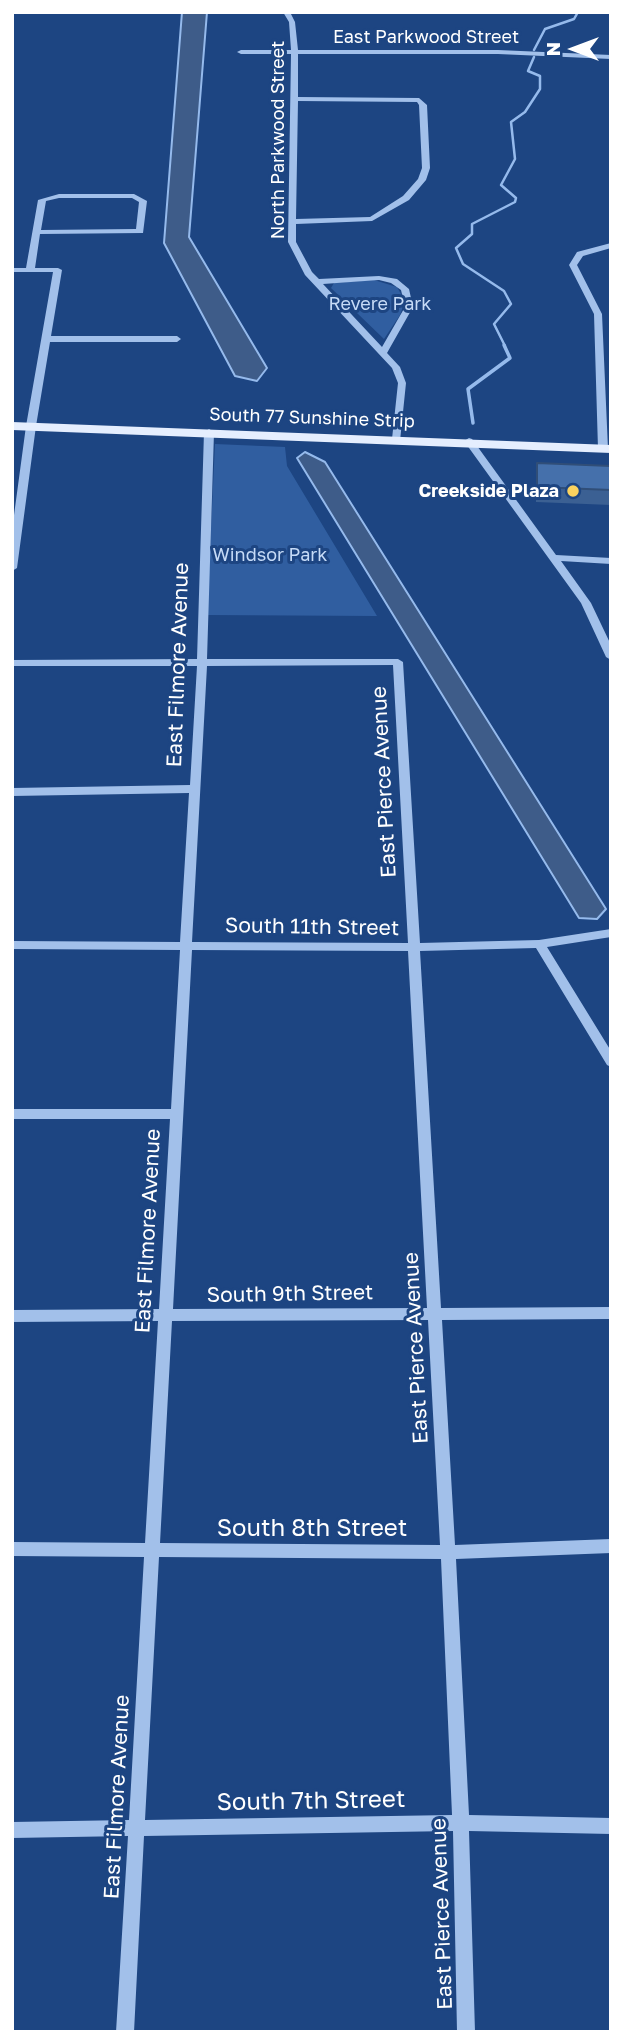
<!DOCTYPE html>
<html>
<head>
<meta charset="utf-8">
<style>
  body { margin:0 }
  #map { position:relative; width:623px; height:2044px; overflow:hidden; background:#1d4582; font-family:"Golos Text",sans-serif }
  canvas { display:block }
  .frame { position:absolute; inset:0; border:14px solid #fff; pointer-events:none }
  .north { position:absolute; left:539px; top:14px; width:70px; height:70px; -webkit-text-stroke:5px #1d4582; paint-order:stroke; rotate:270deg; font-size:19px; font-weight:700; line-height:28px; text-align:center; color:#fff }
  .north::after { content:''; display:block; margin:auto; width:24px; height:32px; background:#fff; clip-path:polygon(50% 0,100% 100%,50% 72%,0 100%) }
</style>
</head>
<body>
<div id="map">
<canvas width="623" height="2044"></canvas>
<div class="frame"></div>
<div class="north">N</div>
</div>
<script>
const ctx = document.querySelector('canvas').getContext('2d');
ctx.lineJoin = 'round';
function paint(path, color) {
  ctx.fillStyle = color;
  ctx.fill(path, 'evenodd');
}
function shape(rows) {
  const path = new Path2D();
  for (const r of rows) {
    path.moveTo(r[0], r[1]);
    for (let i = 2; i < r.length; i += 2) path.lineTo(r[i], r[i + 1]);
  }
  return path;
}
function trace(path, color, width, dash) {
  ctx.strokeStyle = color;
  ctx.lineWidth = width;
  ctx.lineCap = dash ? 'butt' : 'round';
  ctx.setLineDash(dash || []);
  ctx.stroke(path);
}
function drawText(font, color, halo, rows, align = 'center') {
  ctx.font = font + ' "Golos Text",sans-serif';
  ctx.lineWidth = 6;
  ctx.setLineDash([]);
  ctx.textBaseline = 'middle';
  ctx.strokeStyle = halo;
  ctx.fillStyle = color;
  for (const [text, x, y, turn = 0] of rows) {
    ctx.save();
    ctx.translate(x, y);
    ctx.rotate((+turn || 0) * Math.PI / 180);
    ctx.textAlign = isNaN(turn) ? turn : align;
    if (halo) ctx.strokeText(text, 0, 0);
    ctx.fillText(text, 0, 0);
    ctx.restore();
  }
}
paint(shape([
  [374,280,397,287,405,301,400,315,384,339,331,288,334,283],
  [215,444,285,447,287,466,377,616,207,615]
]), '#305ea0');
const water = shape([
  [182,12,207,12,189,237,267,368,257,381,235,376,164,243,182,12],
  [305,452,325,462,606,909,597,919,579,918,297,458,305,452]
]);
paint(water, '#3e5c89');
trace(water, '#95baec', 2);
trace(shape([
  [534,50,545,29,574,19,578,12],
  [505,346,494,324,511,304,504,291,463,264,456,248,472,234,472,224,515,202,516,198,501,185,515,159,511,122,525,112,540,89,540,76,528,71,534,57]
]), '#95baec', 2.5);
trace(shape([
  [473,423,468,389,510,358,504,345]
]), '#95baec', 3.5);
paint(shape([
  [283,12,290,12,295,22,298,50,498,50,611,55,611,59,498,54,298,54,298,97,419,98,427,105,430,168,426,180,409,200,372,221,296,224,296,242,312,272,319,279,379,276,397,279,409,289,413,307,387,353,400,367,406,383,400,441,394,441,392,439,398,383,392,368,305,275,288,242,291,54,241,54,237,52,241,50,291,50,289,22,283,12],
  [298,101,417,102,419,105,422,168,418,179,403,196,370,217,296,219,298,101],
  [379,280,391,283,401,290,405,307,382,347,323,284,379,280],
  [59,194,134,194,147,201,143,233,40,234,35,268,58,268,62,270,51,336,177,336,181,339,177,342,50,342,36,426,17,568,12,571,12,530,26,426,53,272,12,272,12,268,26,268,38,200,59,194],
  [59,198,132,198,139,202,136,229,41,230,46,201,59,198],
  [611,243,611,248,583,256,577,265,602,314,608,449,603,452,598,449,594,314,569,265,577,252,611,243],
  [209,429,214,432,207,659,398,659,403,662,420,943,539,940,611,929,611,937,547,947,611,1051,611,1067,607,1065,536,948,420,951,441,1308,611,1307,611,1319,442,1320,455,1545,611,1539,611,1553,456,1559,469,1815,611,1818,611,1834,469,1831,475,2032,457,2032,453,1831,144,1836,134,2032,116,2032,128,1836,12,1838,12,1822,129,1820,144,1557,12,1556,12,1542,145,1543,158,1321,12,1322,12,1310,159,1309,170,1119,12,1119,12,1109,171,1109,180,950,12,949,12,941,180,942,189,793,12,796,12,788,190,785,197,666,12,666,12,660,197,659,204,432,209,429],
  [393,665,408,943,192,942,207,666,393,665],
  [192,950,408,951,427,1308,173,1309,192,950],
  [428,1320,440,1545,160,1543,172,1321,428,1320],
  [159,1557,441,1559,452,1815,145,1820,159,1557],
  [469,438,472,439,556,555,611,558,611,564,561,561,591,603,611,645,611,660,606,657,581,603,464,441,469,438]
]), '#a2c0ea');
paint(shape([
  [12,422,611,445,611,453,12,430,12,422]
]), '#e5eefe');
paint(shape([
  [537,463,611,466,611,505,536,502,536,478]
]), '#3b6093');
const building = shape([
  [537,463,611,466,611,490,537,487,537,463]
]);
paint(building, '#4570ab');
trace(building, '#304e78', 2);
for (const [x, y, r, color] of [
  [573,491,7,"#fad25f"]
]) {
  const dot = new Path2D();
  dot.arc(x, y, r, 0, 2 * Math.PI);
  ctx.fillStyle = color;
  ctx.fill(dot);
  trace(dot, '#1d4582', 2.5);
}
drawText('18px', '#fff', '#1d4582', [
  ["East Parkwood Street",426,37],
  ["North Parkwood Street",278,140,-90],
  ["South 77 Sunshine Strip",312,418,2]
]);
drawText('18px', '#c6dbf7', '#1d4582', [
  ["Revere Park",380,304],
  ["Windsor Park",270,555]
]);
drawText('bold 18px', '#fff', '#1d4582', [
  ["Creekside Plaza",559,491]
], 'right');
drawText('21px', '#fff', '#1d4582', [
  ["East Filmore Avenue",178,665,-88],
  ["East Pierce Avenue",384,782,-93],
  ["South 11th Street",312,927,1],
  ["East Filmore Avenue",148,1231,-87],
  ["South 9th Street",290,1294,-1],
  ["East Pierce Avenue",416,1348,-93],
  ["East Filmore Avenue",117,1797,-87],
  ["East Pierce Avenue",442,1914,-92]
]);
drawText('24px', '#fff', '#1d4582', [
  ["South 8th Street",312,1528],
  ["South 7th Street",311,1801,-1]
]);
</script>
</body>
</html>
